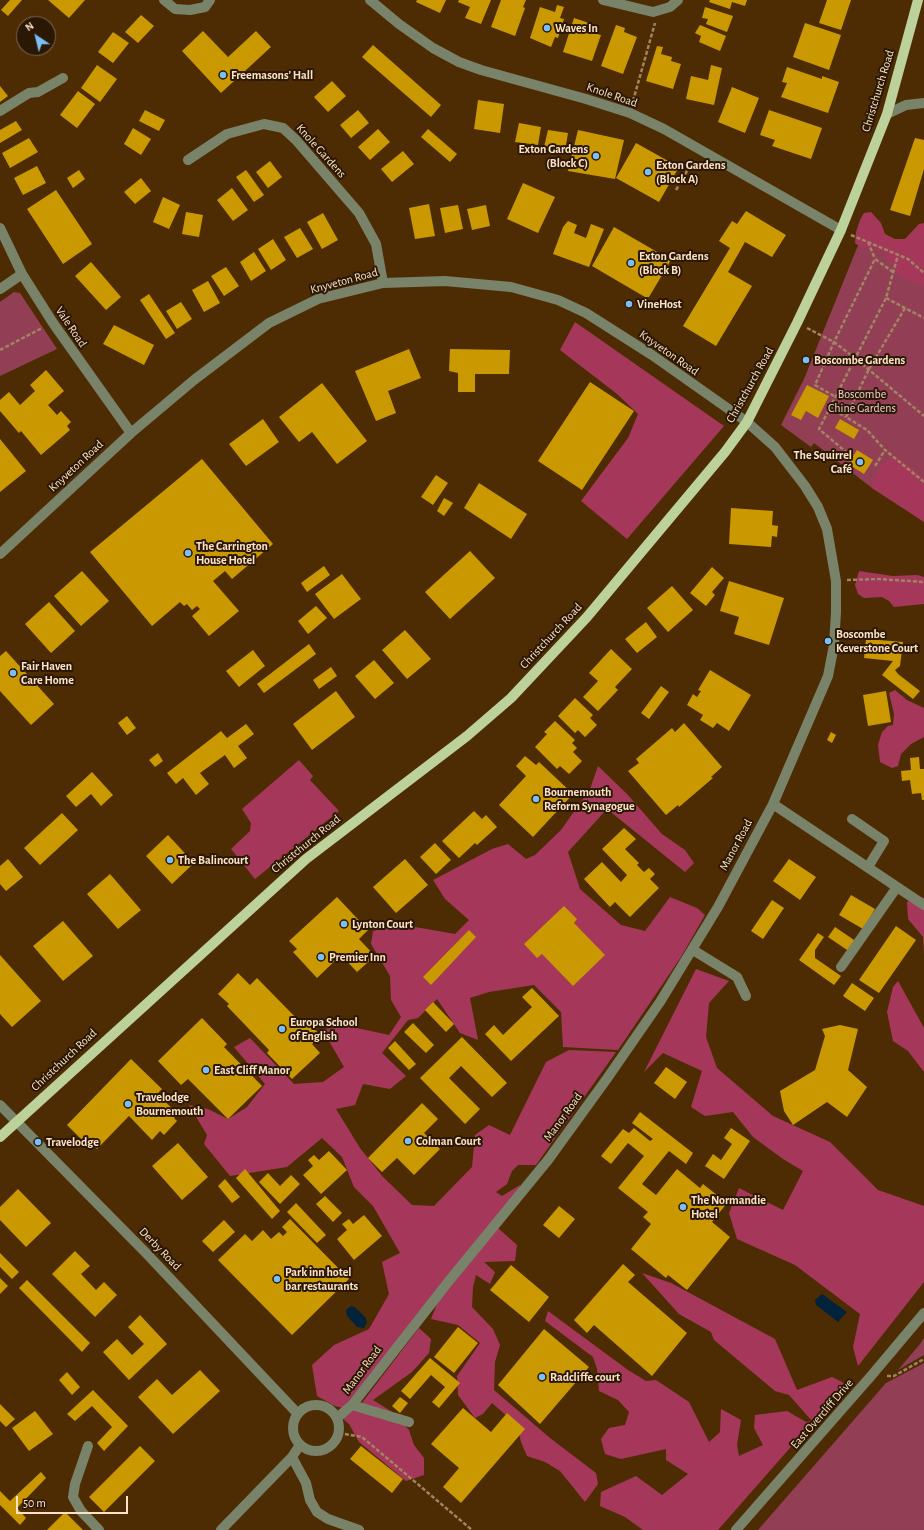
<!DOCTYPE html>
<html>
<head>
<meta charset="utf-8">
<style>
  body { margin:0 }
  #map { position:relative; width:924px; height:1530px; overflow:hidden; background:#4e2c03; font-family:"Alegreya Sans",sans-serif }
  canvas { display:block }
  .north { position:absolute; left:16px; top:16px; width:40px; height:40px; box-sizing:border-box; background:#2b1804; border:1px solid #7f6953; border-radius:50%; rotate:325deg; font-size:11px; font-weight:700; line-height:16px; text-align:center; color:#fde2c9 }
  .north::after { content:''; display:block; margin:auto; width:14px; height:18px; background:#7abff8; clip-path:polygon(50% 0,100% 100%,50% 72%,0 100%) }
  .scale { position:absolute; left:16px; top:1496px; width:112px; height:18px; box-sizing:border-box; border:2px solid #fde2c9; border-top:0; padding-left:5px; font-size:12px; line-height:14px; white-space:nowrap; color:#fde2c9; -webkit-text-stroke:3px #2b1804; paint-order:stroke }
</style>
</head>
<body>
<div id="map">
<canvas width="924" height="1530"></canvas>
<div class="north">N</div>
<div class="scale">50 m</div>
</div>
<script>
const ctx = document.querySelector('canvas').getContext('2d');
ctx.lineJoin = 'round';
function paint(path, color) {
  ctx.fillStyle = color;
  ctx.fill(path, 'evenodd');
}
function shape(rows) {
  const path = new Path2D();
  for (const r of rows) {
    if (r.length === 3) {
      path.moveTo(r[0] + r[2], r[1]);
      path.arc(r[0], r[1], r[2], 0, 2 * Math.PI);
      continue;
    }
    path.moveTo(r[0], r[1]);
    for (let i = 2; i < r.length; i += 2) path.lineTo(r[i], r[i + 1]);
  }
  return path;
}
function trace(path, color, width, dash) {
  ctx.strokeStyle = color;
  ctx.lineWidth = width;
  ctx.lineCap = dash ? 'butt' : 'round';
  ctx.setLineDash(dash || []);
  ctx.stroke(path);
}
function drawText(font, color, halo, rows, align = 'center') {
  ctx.font = font + ' "Alegreya Sans",sans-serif';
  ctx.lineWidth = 4;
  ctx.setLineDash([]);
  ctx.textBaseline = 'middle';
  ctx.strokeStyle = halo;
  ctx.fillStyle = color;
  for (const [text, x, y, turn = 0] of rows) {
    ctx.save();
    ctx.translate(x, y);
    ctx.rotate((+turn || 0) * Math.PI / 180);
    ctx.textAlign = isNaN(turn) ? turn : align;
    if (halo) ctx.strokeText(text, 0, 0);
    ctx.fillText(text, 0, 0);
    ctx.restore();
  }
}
paint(shape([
  [861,238,924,259,924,521,872,488,814,443,811,447,781,425,804,379],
  [14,292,20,293,57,349,0,376,0,302],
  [924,1338,924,1355,898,1370,920,1344],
  [924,1363,924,1530,758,1530,886,1383]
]), '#923f56');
paint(shape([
  [871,212,881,223,885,234,895,239,905,239,919,224,924,223,924,287,907,280,898,274,888,260,886,253,873,247,862,248,855,243,856,232,860,220,864,213],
  [575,322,724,426,627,539,581,501,628,438,638,414,617,394,560,350],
  [895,455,924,478,924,522,872,488,873,479,880,467],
  [859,571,893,576,917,575,924,577,924,604,894,607,889,601,882,597,864,598,858,594,855,585],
  [895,690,907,700,924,708,924,737,911,744,901,754,898,766,892,768,880,762,878,745,882,732,888,726,893,725,894,714,889,693],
  [299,760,313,776,310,780,339,811,255,879,231,849,250,831,251,823,242,809],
  [598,766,627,794,662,834,685,850,694,863,685,872,607,809,568,852,580,889,621,925,645,931,670,897,697,908,705,915,681,957,618,1050,563,1047,561,1012,534,985,489,992,470,998,478,1040,460,1033,437,999,418,1018,408,1020,382,1053,406,1076,390,1089,363,1084,355,1105,336,1109,360,1148,383,1177,412,1205,434,1206,472,1167,475,1135,489,1125,510,1135,546,1062,569,1050,616,1052,536,1165,518,1165,512,1171,507,1184,496,1192,502,1196,520,1185,519,1193,343,1408,335,1406,317,1396,312,1365,334,1345,369,1329,389,1294,382,1262,400,1253,373,1206,354,1187,342,1157,322,1138,287,1167,230,1176,204,1144,207,1135,189,1105,208,1109,228,1119,247,1107,265,1084,234,1047,250,1038,294,1084,323,1082,344,1067,322,1029,352,1027,389,1035,401,1017,391,1000,390,976,371,944,373,931,398,924,455,934,469,920,445,899,433,880,492,849,508,844,526,859,535,855,561,830,590,789],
  [918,896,924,898,924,954,923,937,908,919,907,902],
  [696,969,729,981,709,1003,706,1037,717,1068,773,1116,830,1142,878,1190,924,1206,924,1282,858,1366,853,1347,860,1314,795,1265,737,1239,729,1213,739,1188,783,1210,803,1171,783,1159,753,1137,733,1112,705,1116,691,1107,702,1071,663,1053,644,1072],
  [898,981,924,1028,924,1072,908,1051,893,1041,887,1012,893,987],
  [498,1228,517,1245,515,1261,484,1262,495,1272,490,1284,476,1275,473,1287,472,1307,493,1329,500,1345,495,1362,494,1390,550,1438,596,1473,598,1484,585,1502,560,1471,545,1462,527,1456,521,1442,517,1425,492,1403,483,1414,475,1418,458,1395,457,1376,480,1343,458,1325,431,1319,437,1304],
  [642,1273,671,1283,775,1339,797,1390,832,1377,846,1384,718,1530,643,1530,625,1517,600,1506,601,1492,636,1476,662,1495,688,1474,666,1460,666,1449,621,1459,605,1454,601,1439,609,1428,625,1425,629,1412,618,1400,599,1391,597,1369,593,1357,545,1321,548,1311,628,1370,646,1381,656,1380,689,1402,709,1442,720,1432,721,1409,741,1420,737,1445,739,1456,763,1445,754,1428,755,1415,787,1411,806,1422,812,1421,789,1395,775,1391,714,1340,711,1332,679,1314],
  [419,1328,431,1339,429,1353,412,1372,373,1400,394,1413,409,1430,414,1445,424,1458,424,1475,406,1481,359,1442,349,1424,343,1419,361,1404]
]), '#a5385a');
paint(shape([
  [822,1294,847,1312,838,1322,816,1305,815,1300],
  [351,1306,356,1308,366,1318,367,1323,364,1328,357,1327,347,1316,346,1310]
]), '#03233b');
paint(shape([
  [10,0,22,0,8,16,1,10],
  [48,0,85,0,69,18],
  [417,0,446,0,440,13,416,2],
  [459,0,491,0,481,24,465,18,470,7,458,2],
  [501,0,526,0,523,7,525,8,515,36,491,27],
  [710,0,747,0,745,6,732,2,730,9,709,2],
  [827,0,851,0,841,30,819,23],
  [557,5,564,7,560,18,564,19,558,38,555,37,551,47,530,38,540,7,555,12],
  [705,7,733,16,727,32,706,24,708,19,702,18],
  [141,15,154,26,138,43,125,32],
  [574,18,592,24,589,32,601,35,592,61,563,52],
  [805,23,841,35,829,70,793,57],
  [616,25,625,28,624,32,637,37,623,74,601,66],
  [700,25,726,36,720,51,699,42,701,36,695,33],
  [203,31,228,57,256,31,271,47,221,93,182,51],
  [113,32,129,43,113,63,98,52],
  [373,45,441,105,431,117,362,57],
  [657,46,663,47,661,54,672,57,671,61,681,64,673,89,646,81],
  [97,65,117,79,100,102,81,88],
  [711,65,722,68,714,105,686,99,691,76,708,80],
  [787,67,822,79,822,76,839,82,828,113,781,97,787,83,782,82],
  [332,81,346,96,328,112,314,97],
  [0,86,8,96,0,102],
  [732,87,759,98,745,133,718,122],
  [78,91,95,104,77,128,60,115],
  [478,100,504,104,500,133,474,129],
  [145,110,165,120,159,131,139,121],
  [358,110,369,123,351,138,340,125],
  [769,110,822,128,811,159,772,146,775,140,760,135],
  [16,121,22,130,0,143,0,130],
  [519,123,541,127,538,145,515,142],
  [133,128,151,139,141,155,124,144],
  [378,129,390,142,370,160,358,147],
  [428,129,457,154,450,162,421,137],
  [548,130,568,133,565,151,544,147],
  [578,130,624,140,615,179,568,171],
  [29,138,38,152,10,168,2,153],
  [915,138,924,140,924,169,910,216,890,210],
  [636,143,679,167,659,202,616,178],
  [403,151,414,164,392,182,381,169],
  [270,161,282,177,268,188,256,172],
  [37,166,46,183,23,195,14,178],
  [79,170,85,179,73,188,67,178],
  [246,170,264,195,254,202,236,177],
  [141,178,151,191,135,204,124,192],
  [523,183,555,197,538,233,507,219],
  [232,188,248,210,233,221,217,200],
  [56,190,92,244,63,264,27,209],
  [163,197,180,205,169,229,153,222],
  [429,204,435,236,415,239,409,208],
  [458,205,463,229,445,233,440,208],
  [486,205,490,226,472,230,467,209],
  [746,211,786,235,772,257,745,242,728,272,752,286,716,346,683,326,730,248,719,241,732,221,737,224],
  [186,212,203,215,199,237,182,234],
  [323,213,338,240,322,249,307,222],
  [568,221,577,225,574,233,586,238,591,224,604,229,589,267,553,254,563,227],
  [614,227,671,260,649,297,645,297,592,266],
  [300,228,313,249,297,258,284,237],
  [273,239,286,260,271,270,258,249],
  [254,252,266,271,251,281,240,262],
  [91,262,121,297,106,310,75,276],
  [226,267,239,286,224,296,211,276],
  [208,281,220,303,204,312,192,290],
  [149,294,175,333,166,339,140,300],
  [181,302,192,319,177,329,166,311],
  [114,325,154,345,144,365,103,344],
  [409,349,421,378,388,391,396,413,376,421,355,371],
  [450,349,510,350,509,374,475,374,475,392,458,392,458,373,449,371],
  [46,370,64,391,48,405,57,415,61,411,71,422,67,426,70,430,41,455,21,431,19,433,0,411,0,400,9,392,20,405,35,391,30,385],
  [590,382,634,411,582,490,538,461],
  [322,383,367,441,337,464,312,432,299,442,279,417],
  [807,385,829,396,818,418,806,411,801,420,791,415],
  [263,419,279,442,246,466,229,444],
  [840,419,859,430,854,439,835,428],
  [0,439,26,471,0,492],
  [857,450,873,460,864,474,848,464],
  [202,459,273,544,232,579,225,571,213,581,239,611,209,636,192,616,200,609,197,606,192,610,187,604,184,606,180,602,152,626,90,552],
  [436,475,448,483,433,505,421,497],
  [479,483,527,514,511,539,464,508],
  [444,498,453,503,444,516,437,511],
  [731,508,773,511,772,525,778,526,777,537,772,536,771,547,729,544],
  [470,551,495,578,450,619,425,592],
  [324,566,330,575,307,592,301,583],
  [712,567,724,578,712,592,715,595,706,606,690,593],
  [82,571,109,601,81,626,54,596],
  [342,574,361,599,334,619,315,594],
  [729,581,784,598,769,645,734,634,739,617,720,611],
  [672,586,693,610,668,632,647,608],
  [49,602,75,631,51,653,25,624],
  [316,606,327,618,308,634,298,621],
  [646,622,657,637,637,653,625,639],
  [405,630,431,659,407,679,382,650],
  [866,639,903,642,900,666,895,670,898,674,920,691,913,699,882,675,893,661,864,658],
  [309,644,316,654,264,693,257,684],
  [611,649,632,669,615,687,618,690,598,711,583,697,598,681,589,673],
  [253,650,265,666,239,687,226,671],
  [6,651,54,704,31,725,0,691,0,656],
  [374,660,394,683,375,699,355,676],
  [331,667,337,676,319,689,313,680],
  [710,670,751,695,729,731,717,723,713,728,700,720,703,715,687,705,693,694,697,697,701,691,698,690],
  [661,686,669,692,649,719,641,713],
  [336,691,355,717,312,750,293,724],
  [886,691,891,722,868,726,863,695],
  [575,698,593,715,590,718,597,725,585,737,578,730,575,733,558,716],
  [127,716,136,728,127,735,118,723],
  [555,721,575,740,572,743,577,748,573,752,582,761,569,774,560,766,557,769,535,747,547,734,544,732],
  [684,723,722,767,711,777,713,778,679,807,678,805,666,815,628,771,639,763,636,759,672,728,675,732],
  [246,724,254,734,238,746,247,758,234,768,225,755,200,773,209,784,196,795,183,778,176,784,167,773,221,731,227,738],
  [831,732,836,735,832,743,827,740],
  [158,753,163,761,155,767,149,760],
  [525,756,536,765,539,762,573,794,533,837,499,805,526,776,516,766],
  [919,757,920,769,924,769,924,800,922,800,921,793,912,794,910,780,902,781,901,771,911,770,910,758],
  [92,772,113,795,101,806,91,794,76,807,66,796],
  [474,811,482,819,486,815,497,827,477,845,475,843,459,858,442,841],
  [62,813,78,830,40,865,24,848],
  [624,828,636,839,625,849,639,863,637,865,644,872,649,868,655,874,650,879,659,888,630,917,615,902,610,907,584,879,602,862,621,882,627,875,602,849],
  [168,835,194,863,172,884,146,856],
  [435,843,451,860,436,874,420,857],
  [8,859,23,877,6,891,0,884,0,866],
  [405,859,428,885,396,913,373,887],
  [789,859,816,877,800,900,773,881],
  [110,874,141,910,118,929,87,894],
  [851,895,875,909,863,929,839,915],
  [337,897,368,930,359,939,375,956,357,972,341,955,317,978,293,952,297,949,289,941],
  [772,900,784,908,763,939,751,931],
  [564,906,577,919,574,923,605,955,573,986,542,954,537,958,524,944],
  [63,921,93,956,63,981,33,946],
  [896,926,916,940,879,993,859,980],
  [835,927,857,942,850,952,828,937],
  [469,930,476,937,431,985,423,977],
  [818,933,824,937,815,950,815,958,841,976,834,985,799,960],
  [0,955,41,1001,12,1027,0,1014],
  [238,973,250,985,257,978,301,1023,305,1019,321,1036,312,1044,320,1053,292,1079,267,1053,269,1050,227,1006,229,1004,218,994],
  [852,983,874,998,865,1011,843,996],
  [532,988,559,1016,511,1061,485,1034,494,1025,503,1035,532,1007,522,997],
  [433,1002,454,1024,446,1032,425,1010],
  [202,1018,227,1044,224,1047,262,1086,228,1119,188,1079,181,1085,158,1061],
  [413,1023,434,1045,426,1053,404,1032],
  [840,1025,858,1029,848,1070,867,1087,847,1117,827,1102,793,1125,784,1111,780,1091,815,1070,825,1036,822,1029],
  [462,1037,507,1083,492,1097,461,1066,449,1078,480,1109,465,1124,420,1078],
  [395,1041,416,1064,409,1070,388,1048],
  [131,1059,162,1089,157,1094,178,1114,174,1118,177,1121,164,1135,160,1131,152,1140,129,1116,97,1149,86,1138,83,1141,67,1125],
  [666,1067,687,1082,675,1099,654,1083],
  [422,1103,438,1119,424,1133,440,1149,414,1175,397,1158,382,1172,368,1158],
  [640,1112,693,1153,686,1164,669,1151,642,1184,656,1195,677,1169,700,1188,703,1184,727,1203,712,1222,730,1237,687,1290,668,1275,666,1278,631,1249,651,1224,643,1217,648,1212,618,1188,644,1156,628,1143,611,1164,601,1156,623,1129,629,1133,634,1128,650,1141,653,1139,632,1123],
  [731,1128,750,1141,724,1179,705,1166,713,1154,721,1160,732,1144,724,1138],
  [178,1143,208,1177,182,1200,152,1166],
  [329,1151,347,1170,321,1194,303,1175,313,1166,308,1160,314,1155,319,1160],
  [245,1169,280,1211,272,1219,236,1178],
  [268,1173,280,1186,291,1175,300,1184,280,1204,259,1182],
  [225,1179,240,1197,232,1203,218,1186],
  [18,1189,51,1223,26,1247,0,1220,0,1207],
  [325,1196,342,1213,333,1222,316,1204],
  [296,1203,326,1235,317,1243,287,1212],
  [559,1206,575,1219,559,1238,543,1225],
  [364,1215,382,1236,354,1260,337,1239,347,1230,342,1224,349,1219,353,1224],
  [290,1219,349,1279,292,1335,218,1260,245,1234,252,1241,263,1230,271,1239,279,1232,283,1236,287,1232,282,1227],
  [224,1220,235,1232,213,1252,202,1241],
  [75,1251,90,1266,81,1274,96,1290,104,1282,117,1295,95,1317,52,1274],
  [0,1253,19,1272,12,1279,0,1267],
  [623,1264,635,1275,628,1282,687,1333,652,1376,594,1325,587,1333,574,1320],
  [511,1265,549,1297,529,1322,490,1290],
  [0,1278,8,1286,0,1294],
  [27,1280,90,1343,82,1352,19,1288],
  [140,1315,167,1344,129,1380,103,1352,117,1339,132,1355,144,1344,128,1327],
  [458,1327,478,1343,454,1373,434,1357],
  [544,1329,589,1367,540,1424,498,1385],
  [430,1358,460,1383,439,1408,432,1402,445,1387,431,1375,410,1399,401,1391],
  [200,1370,220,1391,173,1434,138,1397,157,1379,172,1395],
  [67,1372,80,1387,72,1395,59,1380],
  [93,1390,128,1426,104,1451,97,1443,112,1427,92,1406,75,1421,67,1414],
  [400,1397,408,1403,400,1413,392,1406],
  [0,1404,15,1419,6,1427,0,1421],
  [463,1408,491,1432,507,1413,525,1429,461,1503,443,1487,459,1468,431,1444],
  [35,1411,53,1434,29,1451,12,1428],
  [140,1446,155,1461,104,1512,89,1497],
  [361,1446,403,1479,392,1493,350,1459],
  [41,1472,46,1478,17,1508,26,1518,20,1525,0,1505,0,1491,10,1501],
  [65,1512,83,1530,47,1530]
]), '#ca9800');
trace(shape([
  [633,101,655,23],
  [676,190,694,159],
  [851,235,908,259,924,273],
  [868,242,875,259],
  [886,298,924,318],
  [905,308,869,369,846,417,867,430,885,450,924,482],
  [807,328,834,342,855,358,924,416],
  [0,350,42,328],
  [834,396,815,385,834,342,875,259,893,272],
  [829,407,846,417],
  [852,457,819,429,886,298,898,255],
  [875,466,885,450],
  [847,580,879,579,924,582],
  [887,1376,894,1376,924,1359],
  [339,1433,362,1437,472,1530]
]), '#a28362', 2.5, [4, 2]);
trace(shape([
  [164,0,175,9,190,10,205,7,210,0],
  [370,0,399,24,433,48,459,62,481,70,586,99,630,113,664,129,841,230],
  [603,0,653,12,670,7,678,0],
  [0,111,29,93,38,92,63,78],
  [887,114,906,105,924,103],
  [188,160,227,134,264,124,283,128,296,140,359,213,376,244,383,283],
  [0,228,22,274,53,323,131,433],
  [0,289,22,274],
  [0,554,131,433,194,380,269,323,318,299,383,283,445,281,511,287,558,300,586,313,652,355,747,422,775,447,805,486,818,507,827,529,836,581,836,612,834,645,828,676,773,804,718,907,660,1002,606,1080,548,1160,449,1281,352,1405,337,1418],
  [773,804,924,905],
  [852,819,884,841,868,867],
  [693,950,737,977,746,996],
  [841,967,897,887],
  [0,1105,146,1253,298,1414],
  [316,1428,23],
  [352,1405,409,1422],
  [88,1446,75,1484,73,1497,81,1511,99,1530],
  [292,1457,306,1483,310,1500,317,1512,328,1519,359,1530],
  [221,1530,292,1457,300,1445],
  [736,1530,871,1376,924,1313]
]), '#798369', 10);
trace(shape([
  [0,1137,306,859,467,736,511,698,587,617,725,452,747,422,797,323,841,230,887,114,918,0]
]), '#bdd19b', 10);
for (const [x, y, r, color] of [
  [547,28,4,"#7abff8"],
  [223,75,4,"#7abff8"],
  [596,156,4,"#7abff8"],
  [648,172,4,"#7abff8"],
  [631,263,4,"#7abff8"],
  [629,304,4,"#7abff8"],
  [806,360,4,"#7abff8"],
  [860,462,4,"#7abff8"],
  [188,553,4,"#7abff8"],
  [828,641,4,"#7abff8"],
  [13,673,4,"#7abff8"],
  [536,799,4,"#7abff8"],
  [170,860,4,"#7abff8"],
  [344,924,4,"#7abff8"],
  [321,957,4,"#7abff8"],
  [282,1029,4,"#7abff8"],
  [206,1070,4,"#7abff8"],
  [128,1104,4,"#7abff8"],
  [408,1141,4,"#7abff8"],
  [38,1142,4,"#7abff8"],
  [683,1207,4,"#7abff8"],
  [277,1279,4,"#7abff8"],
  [542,1377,4,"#7abff8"]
]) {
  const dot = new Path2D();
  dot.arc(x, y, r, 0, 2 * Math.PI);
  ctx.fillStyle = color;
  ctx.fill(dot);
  trace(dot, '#2b1804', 1.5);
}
drawText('bold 12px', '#fde2c9', '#2b1804', [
  ["Waves In",555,28],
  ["Freemasons’ Hall",231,75],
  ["Exton Gardens",588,149,"right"],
  ["(Block C)",588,163,"right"],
  ["Exton Gardens",656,165],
  ["(Block A)",656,179],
  ["Exton Gardens",639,256],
  ["(Block B)",639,270],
  ["VineHost",637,304],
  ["Boscombe Gardens",814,360],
  ["The Squirrel",852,455,"right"],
  ["Café",852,469,"right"],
  ["The Carrington",196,546],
  ["House Hotel",196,560],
  ["Boscombe",836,634],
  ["Keverstone Court",836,648],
  ["Fair Haven",21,666],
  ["Care Home",21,680],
  ["Bournemouth",544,792],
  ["Reform Synagogue",544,806],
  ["The Balincourt",178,860],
  ["Lynton Court",352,924],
  ["Premier Inn",329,957],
  ["Europa School",290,1022],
  ["of English",290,1036],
  ["East Cliff Manor",214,1070],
  ["Travelodge",136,1097],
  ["Bournemouth",136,1111],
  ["Colman Court",416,1141],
  ["Travelodge",46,1142],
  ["The Normandie",691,1200],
  ["Hotel",691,1214],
  ["Park inn hotel",285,1272],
  ["bar restaurants",285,1286],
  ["Radcliffe court",550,1377]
], 'left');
drawText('12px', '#fde2c9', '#2b1804', [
  ["Christchurch Road",878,91,-73],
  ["Knole Road",612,95,19],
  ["Knole Gardens",321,151,48],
  ["Knyveton Road",344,281,-15],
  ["Vale Road",71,327,56],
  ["Knyveton Road",669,353,35],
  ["Christchurch Road",750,385,-61],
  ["Knyveton Road",76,466,-43],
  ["Christchurch Road",551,636,-47],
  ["Christchurch Road",306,844,-39],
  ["Manor Road",736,845,-62],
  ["Christchurch Road",64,1060,-43],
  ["Manor Road",563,1117,-54],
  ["Derby Road",160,1249,46],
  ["Manor Road",362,1370,-53],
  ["East Overcliff Drive",822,1414,-49]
]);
drawText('12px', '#eecfd5', '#2b1804', [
  ["Boscombe",862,394],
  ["Chine Gardens",862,408]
]);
</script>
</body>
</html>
